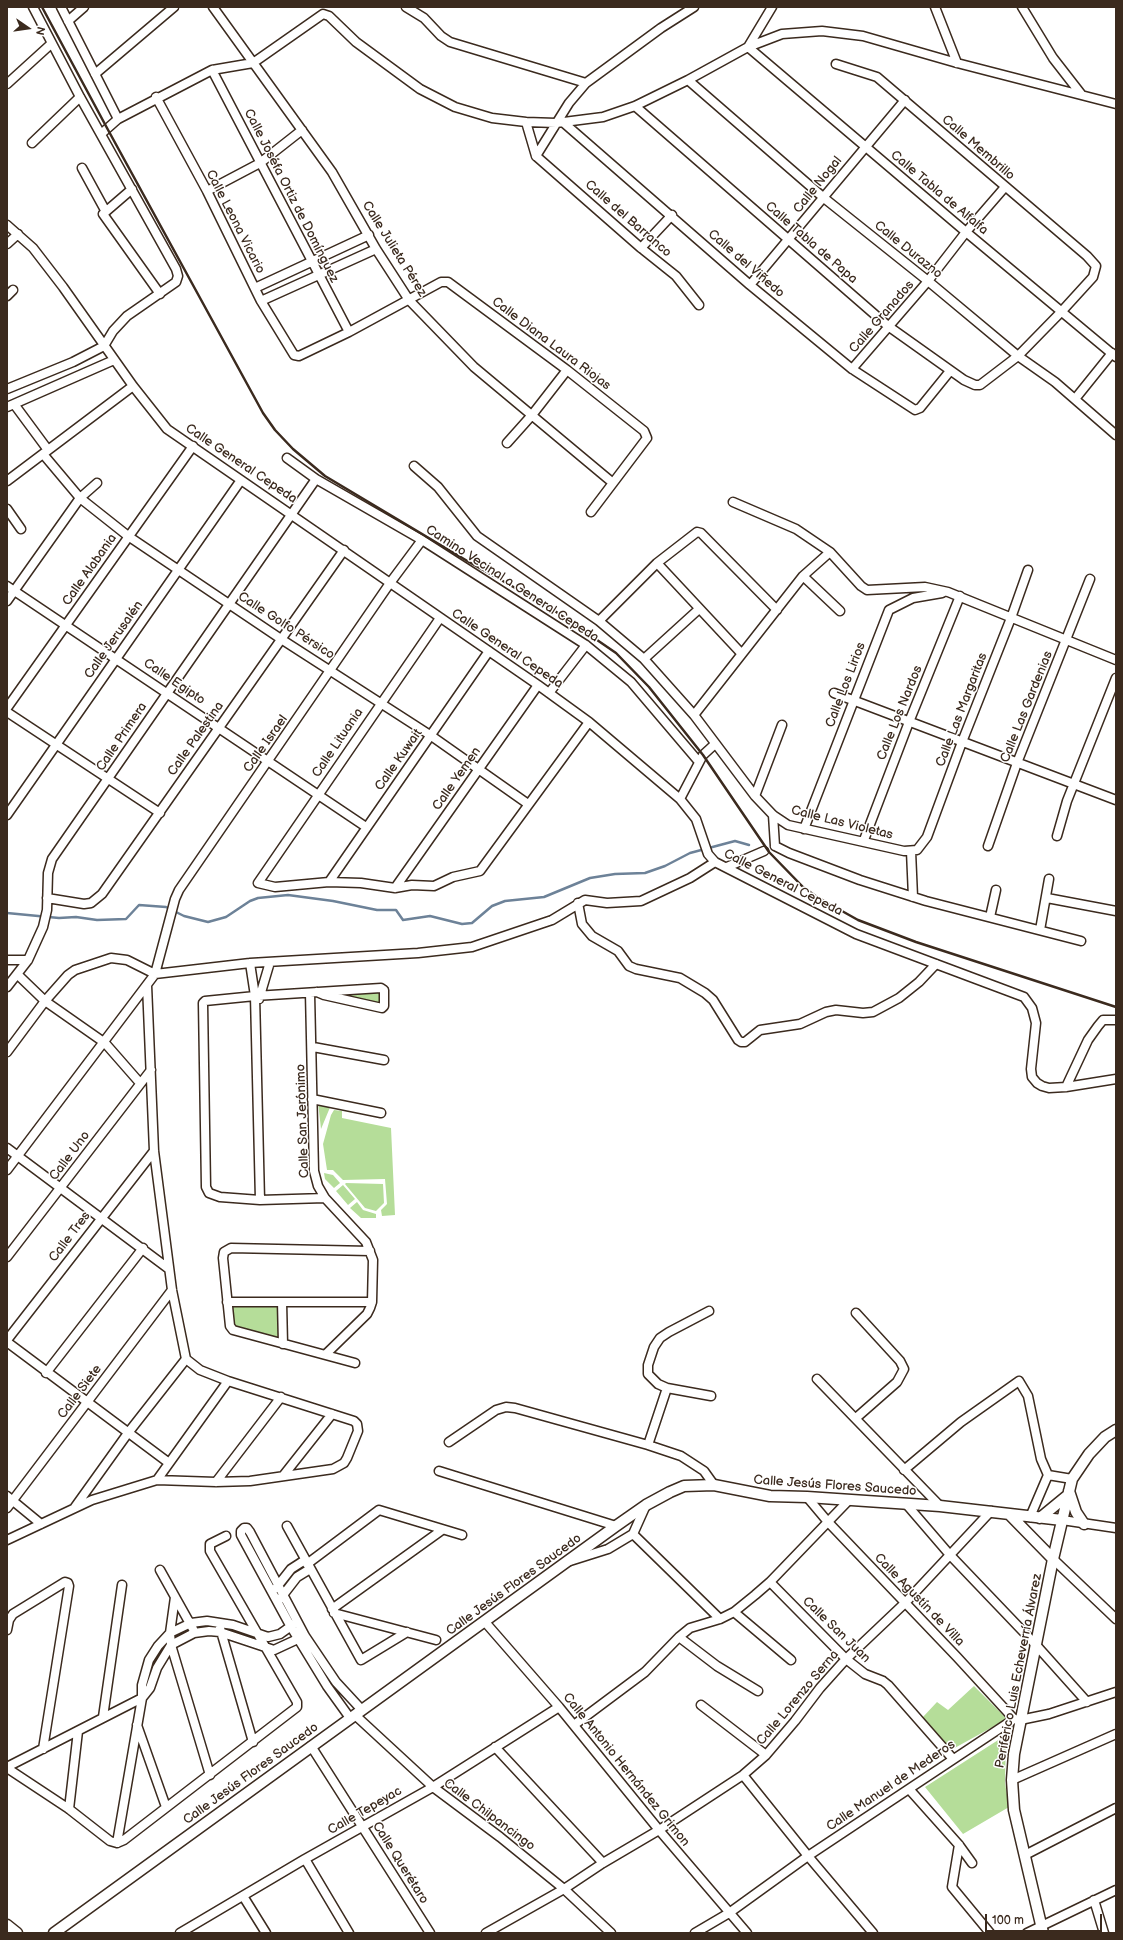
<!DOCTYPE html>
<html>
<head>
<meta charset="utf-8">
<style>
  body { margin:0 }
  #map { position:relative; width:1123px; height:1940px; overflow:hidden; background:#fff; font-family:"Balsamiq Sans",sans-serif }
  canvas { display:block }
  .frame { position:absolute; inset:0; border:8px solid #3b2a1e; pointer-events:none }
  .north { position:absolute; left:8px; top:8px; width:40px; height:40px; -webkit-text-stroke:3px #fff; paint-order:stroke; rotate:103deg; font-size:11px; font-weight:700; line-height:16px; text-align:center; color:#3b2a1e }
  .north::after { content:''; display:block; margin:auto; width:14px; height:18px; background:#3b2a1e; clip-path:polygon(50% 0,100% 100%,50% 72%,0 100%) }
  .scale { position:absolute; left:985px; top:1914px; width:117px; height:18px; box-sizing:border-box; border:2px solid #3b2a1e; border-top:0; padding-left:5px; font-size:12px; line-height:14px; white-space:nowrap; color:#3b2a1e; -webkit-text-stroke:3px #fff; paint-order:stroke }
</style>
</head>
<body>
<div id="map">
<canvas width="1123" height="1940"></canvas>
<div class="frame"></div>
<div class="north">N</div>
<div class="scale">100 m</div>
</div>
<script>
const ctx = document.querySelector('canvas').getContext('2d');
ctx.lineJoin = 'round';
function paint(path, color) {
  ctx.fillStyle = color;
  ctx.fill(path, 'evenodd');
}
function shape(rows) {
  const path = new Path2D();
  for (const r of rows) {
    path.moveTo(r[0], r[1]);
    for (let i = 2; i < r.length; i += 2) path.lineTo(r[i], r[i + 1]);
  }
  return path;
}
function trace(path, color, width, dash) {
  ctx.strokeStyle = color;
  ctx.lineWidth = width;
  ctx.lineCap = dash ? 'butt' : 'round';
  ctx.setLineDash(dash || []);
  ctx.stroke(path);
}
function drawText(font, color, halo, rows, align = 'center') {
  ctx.font = font + ' "Balsamiq Sans",sans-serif';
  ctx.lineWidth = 3;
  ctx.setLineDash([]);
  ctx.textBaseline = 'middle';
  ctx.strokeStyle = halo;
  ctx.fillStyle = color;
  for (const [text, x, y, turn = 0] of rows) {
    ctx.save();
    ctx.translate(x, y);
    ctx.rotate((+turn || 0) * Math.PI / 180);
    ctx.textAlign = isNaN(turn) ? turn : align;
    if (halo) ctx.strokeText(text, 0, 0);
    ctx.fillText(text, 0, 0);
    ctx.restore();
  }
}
paint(shape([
  [379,989,381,1006,321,992],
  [318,1102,331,1105,321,1129],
  [334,1110,342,1111,342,1118,391,1128,395,1215,382,1216,381,1210,387,1204,385,1179,343,1180,333,1170,327,1170,323,1144,331,1115],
  [324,1173,333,1175,340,1183,334,1188,325,1179],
  [346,1183,383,1184,384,1203,376,1211,365,1208,345,1184],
  [343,1185,355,1199,348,1205,336,1191],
  [357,1202,363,1210,376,1214,376,1218,361,1218,350,1208],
  [233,1306,279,1307,281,1338,234,1327],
  [974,1686,1007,1719,951,1750,922,1718,937,1702,948,1710],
  [1006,1735,1005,1783,1009,1807,963,1834,925,1787]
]), '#b5dd99');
trace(shape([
  [7,913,59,918,76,917,97,920,126,919,139,905,166,907,184,916,208,922,226,917,250,901,258,898,288,895,333,901,377,910,396,910,403,920,430,916,462,924,472,923,492,906,505,901,544,897,590,878,615,874,645,873,665,866,690,853,735,841,749,845]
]), '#6d8298', 2.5);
const minor = shape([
  [61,7,118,119],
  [213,7,332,172,376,249,409,300,474,367,613,483],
  [406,7,424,18,441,36,450,42,586,83],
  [935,7,957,63],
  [1022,7,1053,58,1081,94],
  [68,21,84,7],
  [748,47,966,232,1116,357],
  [748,47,772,7],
  [212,70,349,332],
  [95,74,174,7],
  [688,80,824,198,928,281,1018,356,1055,382,1116,435],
  [7,84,51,44],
  [156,97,207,191,261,301,294,355,299,356,349,332,441,282,448,282,567,370,644,431,647,438,591,512],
  [635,106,888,326,964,380,975,385,980,385,1018,356,1062,311,1093,277,1096,266,1087,256,877,77,836,64],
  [526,122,536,156],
  [564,123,750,285,852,369,915,410,920,408,950,371],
  [101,134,118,119,212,70,253,63,323,14,329,16,356,42,420,89,455,107,492,118,526,122,556,123,603,117,635,106,688,80,748,47,782,34,822,31,863,36,957,63,1116,104],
  [32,143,80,97],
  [536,156,641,248,676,276,699,305],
  [536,156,569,103,586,83,661,28,694,7],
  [82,168,105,210],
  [132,189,103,214,160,294],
  [207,191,260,163,302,130],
  [7,225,33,248,63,287,133,386,167,429,538,685,589,722,680,799,696,819,708,854,715,862,856,934,1024,997,1032,1008,1036,1023,1031,1069,1032,1077,1037,1083,1042,1086,1049,1088,1066,1087,1116,1079],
  [7,244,18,234],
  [641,248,672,215],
  [750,285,905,100],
  [255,288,369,235],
  [7,296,13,290],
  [261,301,376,249],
  [852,369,928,281,966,232,1005,187],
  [7,389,73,362,104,346,113,331,127,316,176,282,178,276,176,269,80,97,33,7],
  [1075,399,1112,353],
  [14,404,48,450],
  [7,407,114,360],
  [507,443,532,415,567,370],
  [43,454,80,498,128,536,281,639,430,735,528,804],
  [287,458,316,479,422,540,586,645,631,682,699,762],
  [414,466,438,487,477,536,599,621,644,659,694,715,755,796,773,815,788,825,904,851,917,850,927,837,962,742,1011,618,1028,570],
  [7,481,133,386],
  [733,502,796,529,830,552,861,586,867,590,925,587,948,592,1116,660],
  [7,509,21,529],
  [657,563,741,653],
  [803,576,840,611],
  [7,586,366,827],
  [7,601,80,498,97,483],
  [440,618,258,883,275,887,329,882,361,883,395,888,412,885,434,886,453,877,480,871,589,722],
  [599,621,657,563,697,532,701,533,777,610],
  [644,659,699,609],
  [549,693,586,645],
  [834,693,1116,800],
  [7,708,193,446],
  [7,712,160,813],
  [694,715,803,576,830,552],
  [755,796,782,725],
  [680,799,703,755,715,744],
  [7,815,241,480],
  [773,815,775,846],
  [804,829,889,610,913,598,942,593],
  [1057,836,1067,801,1116,678],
  [864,840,909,722,960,596],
  [775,846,789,853,860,880,926,901,1081,941],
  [988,846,1017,763,1090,579],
  [911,851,913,897],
  [727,867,764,851],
  [329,882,489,651],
  [395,888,538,685],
  [47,898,84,904,91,903,102,894,344,550],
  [1047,898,1116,911],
  [578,903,582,924,592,936,618,951,629,966,636,969,680,978,705,993,713,1000,738,1040,741,1042,745,1042,760,1030,800,1024,826,1012,836,1010,863,1013,873,1012,899,998,919,982,936,964],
  [990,917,996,890],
  [1040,930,1049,879],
  [7,960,28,960],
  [250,963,255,996,260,1200],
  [17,974,45,1001,105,1043,140,1083],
  [155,974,250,963,418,953,472,947,552,920,585,900,607,903,641,901,690,878,715,862],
  [7,987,28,960,43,927,47,910,48,873,52,859,316,479],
  [317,992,324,995,382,1008,384,1006,384,990,381,988,255,996,205,1001,203,1003,206,1187,209,1193,220,1197,260,1200,325,1198],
  [310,993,314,1171,318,1186,325,1198,366,1242,373,1260,372,1302,370,1308,367,1314,326,1354],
  [259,999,270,962],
  [313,1047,384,1060],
  [7,1052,45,1001,68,975,75,970,111,958,127,960,155,974],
  [1066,1087,1088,1040,1098,1026,1103,1020,1116,1020],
  [312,1099,381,1113],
  [7,1148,169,1269],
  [7,1170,155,974,175,899,179,890,390,583,422,540],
  [7,1257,151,1070],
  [227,1302,372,1302],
  [282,1302,283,1344],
  [709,1311,669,1332,660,1338,654,1347,648,1365,648,1374,658,1384,667,1388,711,1396],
  [856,1313,900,1361,904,1369,897,1382,856,1418],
  [7,1340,154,1151],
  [7,1342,169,1463],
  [355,1363,233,1330,230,1326,223,1258,224,1252,231,1248,370,1251],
  [46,1373,143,1248],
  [817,1379,940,1506],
  [449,1442,496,1410,506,1407,515,1408,648,1445,681,1456,704,1471,714,1485],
  [648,1445,667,1388],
  [904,1470,961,1422,1019,1381,1028,1396,1041,1459,1048,1475,1030,1517],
  [439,1471,616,1526],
  [1048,1475,1072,1479],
  [283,1476,332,1414],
  [157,1480,228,1381],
  [216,1482,281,1397],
  [7,1496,41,1524],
  [807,1497,828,1522,957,1657,1014,1719],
  [907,1505,950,1555,1036,1645,1087,1702],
  [75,1507,128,1433,186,1359],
  [7,1508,172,1290],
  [1062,1520,1116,1528],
  [287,1526,361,1660,407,1632],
  [633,1534,720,1619],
  [7,1540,92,1500,157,1480,216,1482,250,1481,333,1469,344,1463,347,1458,358,1431,357,1424,354,1421,228,1381,200,1370,186,1359,172,1290,154,1151,147,985],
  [1053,1559,1116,1619],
  [570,1561,608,1549,633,1534,646,1505],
  [307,1564,379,1510,462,1535],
  [160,1570,193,1629],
  [770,1582,846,1659,865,1674,883,1681,888,1685,953,1759],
  [276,1588,291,1569,305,1560],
  [175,1597,170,1633,171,1645,210,1775],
  [280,1599,297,1577,310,1569],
  [332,1609,442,1530],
  [734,1612,791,1660],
  [334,1613,436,1640],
  [485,1622,559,1707,659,1830,747,1933],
  [220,1628,253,1742],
  [7,1630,9,1620,13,1614,65,1582,68,1583,69,1586,43,1749],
  [679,1637,717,1666,758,1691],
  [701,1705,766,1755],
  [355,1715,433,1787,500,1837,564,1889,611,1933],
  [103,1717,122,1585],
  [350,1718,327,1686,291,1627,241,1535,241,1531,244,1528,247,1528,250,1532,305,1636,336,1682,361,1709],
  [137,1725,166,1807],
  [574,1725,645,1672,679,1637,690,1628,720,1619,734,1612,755,1595,770,1582,849,1500],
  [311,1746,430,1933],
  [495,1747,603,1863],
  [7,1767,142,1698,150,1688,157,1668,171,1645,194,1633,209,1631,220,1632,274,1650,302,1637],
  [7,1768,69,1809,110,1841,117,1843,124,1840,297,1707,297,1702,210,1551,210,1544,226,1536],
  [743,1775,808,1856,873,1933],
  [1012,1780,1116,1734],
  [909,1789,959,1845,972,1863],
  [69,1809,78,1731],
  [117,1843,142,1698,142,1685,149,1660,158,1646,170,1633,191,1623,207,1621,233,1625,268,1637,280,1634,294,1624],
  [959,1845,952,1887,990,1933],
  [1025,1855,1116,1808],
  [305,1859,349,1933],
  [243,1896,266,1933],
  [1094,1900,1104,1933],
  [180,1933,305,1859,433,1787,559,1707],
  [486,1933,564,1889,603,1863,659,1830,743,1775,766,1755,795,1721,820,1688,846,1659,905,1603,991,1511],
  [695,1933,729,1913,808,1856,1014,1719,1020,1720,1049,1714,1116,1692],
  [1027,1933,1116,1890]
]);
const major = shape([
  [1069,1491,1076,1512,1084,1524],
  [1009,1514,1053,1559],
  [1040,1518,1068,1495],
  [7,1925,17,1933],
  [54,1933,616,1526,646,1505,670,1492,684,1486,714,1485,770,1496,807,1497,940,1506,1062,1520],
  [1043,1933,1014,1810,1012,1780,1014,1754,1053,1559,1072,1479,1089,1454,1105,1437,1116,1430]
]);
trace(minor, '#3b2a1e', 11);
trace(major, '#3b2a1e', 13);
trace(minor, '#fff', 8);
trace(major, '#fff', 10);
trace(shape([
  [42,7,107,128,263,413,275,430,293,449,325,476,469,562,549,607,616,653,649,687,703,755,769,852,803,887,817,897,858,920,916,942,1116,1007]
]), '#3b2a1e', 2.5);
drawText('13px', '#3b2a1e', '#fff', [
  ["Calle Membrillo",978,148,41],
  ["Calle Nogal",818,185,-51],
  ["Calle Tabla de Alfalfa",939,193,40],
  ["Calle Joséfa Ortiz de Domínguez",291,196,63],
  ["Calle del Barranco",628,219,41],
  ["Calle Leona Vicario",235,222,63],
  ["Calle Tabla de Papa",811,243,41],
  ["Calle Julieta Pérez",394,249,58],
  ["Calle Durazno",908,250,39],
  ["Calle del Viñedo",746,264,41],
  ["Calle Granados",882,317,-49],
  ["Calle Diana Laura Riojas",551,344,37],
  ["Calle General Cepeda",241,464,34],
  ["Calle Alabania",90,570,-55],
  ["Camino Vecinal a General Cepeda",512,584,33],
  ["Calle Golfo Pérsico",286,626,33],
  ["Calle Jerusalén",114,640,-55],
  ["Calle General Cepeda",507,649,34],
  ["Calle Egipto",174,682,34],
  ["Calle Los Lirios",846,685,-69],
  ["Calle Las Gardenias",1027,707,-68],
  ["Calle Las Margaritas",962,710,-69],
  ["Calle Los Nardos",900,713,-68],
  ["Calle Primera",122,737,-56],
  ["Calle Palestina",196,739,-55],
  ["Calle Lituania",338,743,-56],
  ["Calle Israel",266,744,-55],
  ["Calle Kuwait",399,760,-55],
  ["Calle Yemen",457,779,-55],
  ["Calle Las Violetas",842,823,14],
  ["Calle General Cepeda",783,883,27],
  ["Calle San Jerónimo",303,1121,-92],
  ["Calle Uno",70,1156,-53],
  ["Calle Tres",70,1237,-53],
  ["Calle Siete",80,1392,-53],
  ["Calle Jesús Flores Saucedo",835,1486,4],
  ["Calle Jesús Flores Saucedo",514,1585,-36],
  ["Calle Agustín de Villa",919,1600,46],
  ["Calle San Juan",836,1630,44],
  ["Periférico Luis Echeverría Álvarez",1019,1671,-79],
  ["Calle Lorenzo Serna",798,1698,-50],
  ["Calle Antonio Hernández Grimon",626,1770,51],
  ["Calle Jesús Flores Saucedo",251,1774,-36],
  ["Calle Manuel de Mederos",891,1786,-34],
  ["Calle Tepeyac",365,1811,-30],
  ["Calle Chilpancingo",489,1815,37],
  ["Calle Querétaro",400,1863,58]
]);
</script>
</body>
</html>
